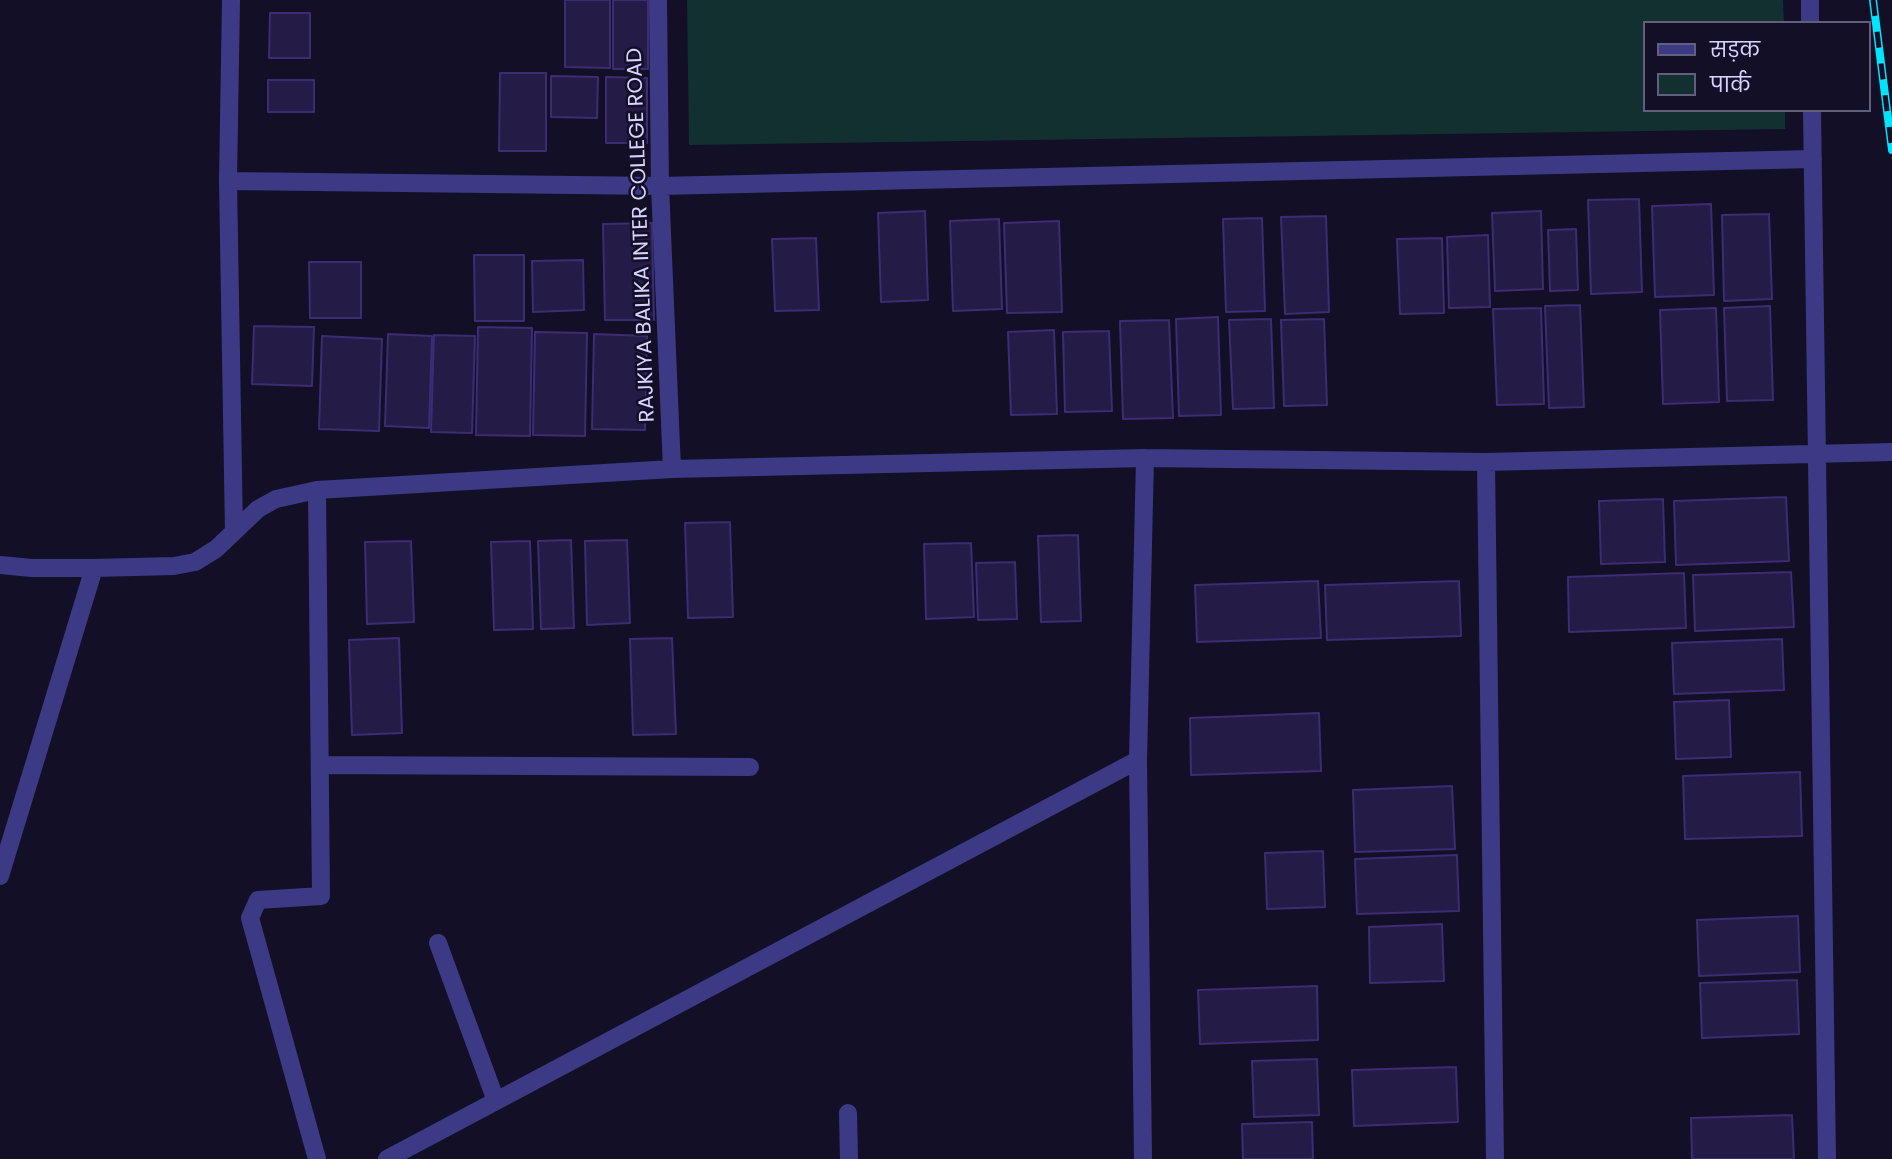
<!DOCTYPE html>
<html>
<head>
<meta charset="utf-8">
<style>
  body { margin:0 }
  #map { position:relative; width:1892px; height:1159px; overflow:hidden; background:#130f26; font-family:Poppins,"Noto Sans Devanagari",sans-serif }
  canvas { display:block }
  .legend { position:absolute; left:1643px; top:21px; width:228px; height:91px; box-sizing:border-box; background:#130f26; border:2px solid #625e7d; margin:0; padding:9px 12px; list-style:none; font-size:21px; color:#d9d4ff }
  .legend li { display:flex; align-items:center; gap:14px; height:35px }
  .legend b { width:35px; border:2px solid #625e7d }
</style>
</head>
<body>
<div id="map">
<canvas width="1892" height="1159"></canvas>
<ul class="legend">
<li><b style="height:9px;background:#3d3a85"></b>सड़क</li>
<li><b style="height:19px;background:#12302f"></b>पार्क</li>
</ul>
</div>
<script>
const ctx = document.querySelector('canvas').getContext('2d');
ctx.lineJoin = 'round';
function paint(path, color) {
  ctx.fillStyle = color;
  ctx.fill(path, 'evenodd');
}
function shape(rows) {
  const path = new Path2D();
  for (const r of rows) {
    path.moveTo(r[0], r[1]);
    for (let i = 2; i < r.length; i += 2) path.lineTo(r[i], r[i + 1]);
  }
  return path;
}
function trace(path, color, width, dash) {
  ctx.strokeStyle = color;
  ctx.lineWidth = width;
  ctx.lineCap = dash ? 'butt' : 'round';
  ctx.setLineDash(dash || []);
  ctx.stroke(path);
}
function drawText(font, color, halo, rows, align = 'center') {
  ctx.font = font + ' Poppins,sans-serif';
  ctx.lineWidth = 5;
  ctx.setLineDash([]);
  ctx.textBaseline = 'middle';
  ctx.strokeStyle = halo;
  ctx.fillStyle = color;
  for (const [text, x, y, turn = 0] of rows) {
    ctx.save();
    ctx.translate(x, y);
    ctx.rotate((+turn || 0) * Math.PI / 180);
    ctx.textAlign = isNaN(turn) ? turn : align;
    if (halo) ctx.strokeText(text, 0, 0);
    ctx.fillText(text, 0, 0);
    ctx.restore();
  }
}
paint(shape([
  [687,0,1783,0,1784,23,1645,23,1645,110,1785,110,1785,129,689,145]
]), '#12302f');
const building = shape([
  [565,0,610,0,610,68,565,67,565,0],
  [613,0,648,0,648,69,613,69,613,0],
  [270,13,310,13,310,58,269,58,270,13],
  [500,73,546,73,546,151,499,151,500,73],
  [551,76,598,77,597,118,551,117,551,76],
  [606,77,647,78,647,143,606,143,606,77],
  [268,80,314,80,314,112,268,112,268,80],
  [1639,199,1642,292,1591,294,1588,200,1639,199],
  [1711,204,1714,295,1655,297,1652,206,1711,204],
  [925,211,928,300,881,302,878,213,925,211],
  [1541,211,1543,289,1495,291,1492,213,1541,211],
  [1769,214,1772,299,1724,301,1722,215,1769,214],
  [1326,216,1329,312,1285,314,1281,217,1326,216],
  [1262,218,1265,311,1226,312,1223,219,1262,218],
  [999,219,1002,309,953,311,950,221,999,219],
  [1059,221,1062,312,1007,313,1004,223,1059,221],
  [652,223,654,320,605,320,603,224,652,223],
  [1576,229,1578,290,1550,291,1548,230,1576,229],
  [1488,235,1490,307,1449,308,1447,237,1488,235],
  [816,238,819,310,775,311,772,239,816,238],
  [1442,238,1444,313,1400,314,1397,239,1442,238],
  [474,255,524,255,524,321,475,321,474,255],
  [583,260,584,310,533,312,532,261,583,260],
  [309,262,361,262,361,318,310,318,309,262],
  [1580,305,1584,407,1549,408,1545,306,1580,305],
  [1770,306,1773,400,1727,401,1724,308,1770,306],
  [1541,308,1544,404,1497,405,1493,309,1541,308],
  [1716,308,1719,402,1663,404,1660,310,1716,308],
  [1218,317,1221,415,1179,416,1176,319,1218,317],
  [1271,319,1274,408,1233,409,1229,320,1271,319],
  [1324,319,1327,405,1284,406,1281,320,1324,319],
  [1169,320,1173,418,1123,419,1120,321,1169,320],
  [254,326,314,327,312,386,252,384,254,326],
  [478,327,532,328,530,436,476,435,478,327],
  [1054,330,1057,414,1011,415,1008,332,1054,330],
  [1109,331,1112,411,1065,412,1063,332,1109,331],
  [535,332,587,333,585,436,533,435,535,332],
  [388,334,432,336,429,428,385,426,388,334],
  [594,334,647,336,645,430,592,429,594,334],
  [434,335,475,336,472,433,431,432,434,335],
  [322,336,382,339,379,431,319,429,322,336],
  [1786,497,1789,561,1676,565,1674,501,1786,497],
  [1663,499,1665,562,1601,564,1599,501,1663,499],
  [730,522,733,617,688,618,685,523,730,522],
  [1078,535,1081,621,1041,622,1038,536,1078,535],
  [571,540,574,628,541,629,538,541,571,540],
  [627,540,630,623,587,625,585,541,627,540],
  [411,541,414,622,367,624,365,542,411,541],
  [530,541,533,629,494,630,491,542,530,541],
  [971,543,974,617,926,619,924,544,971,543],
  [1015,562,1017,619,978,620,976,563,1015,562],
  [1791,572,1794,627,1695,631,1693,575,1791,572],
  [1684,573,1686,628,1569,632,1568,577,1684,573],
  [1318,581,1321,638,1197,642,1195,585,1318,581],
  [1459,581,1461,636,1327,640,1325,585,1459,581],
  [399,638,402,733,352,735,349,640,399,638],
  [672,638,676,734,633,735,630,639,672,638],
  [1782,639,1784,690,1674,694,1672,643,1782,639],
  [1729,700,1731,757,1676,759,1674,702,1729,700],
  [1319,713,1321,771,1191,775,1190,718,1319,713],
  [1800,772,1802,836,1685,839,1683,776,1800,772],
  [1452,786,1455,849,1355,852,1353,790,1452,786],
  [1323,851,1325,907,1267,909,1265,853,1323,851],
  [1457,855,1459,911,1357,914,1355,859,1457,855],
  [1798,916,1800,972,1699,976,1697,920,1798,916],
  [1442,924,1444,981,1370,983,1369,927,1442,924],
  [1797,980,1799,1034,1702,1038,1700,983,1797,980],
  [1317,986,1318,1040,1200,1044,1198,990,1317,986],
  [1317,1059,1319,1115,1254,1117,1252,1061,1317,1059],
  [1456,1067,1458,1122,1354,1126,1352,1070,1456,1067],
  [1792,1115,1794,1159,1692,1159,1691,1118,1792,1115],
  [1312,1122,1313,1159,1243,1159,1242,1124,1312,1122]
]);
paint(building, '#241b47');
trace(building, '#3b2d73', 2);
trace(shape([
  [231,0,228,181,234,532],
  [658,0,660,186,672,469],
  [1810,0,1810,23],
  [1812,110,1827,1159],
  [228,181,660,186,1813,159],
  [1486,462,1495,1159],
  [0,565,32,568,94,568,174,566,195,562,216,549,258,509,276,499,317,490,672,469,1145,458,1486,462,1892,452],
  [320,765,750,767],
  [0,876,94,568],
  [438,943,496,1101],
  [848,1113,849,1159],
  [317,1159,250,918,258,900,321,896,317,490],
  [387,1159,1138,760],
  [1143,1159,1138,760,1145,458]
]), '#3d3a85', 18);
const rail = shape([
  [1873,0,1892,150]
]);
trace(rail, '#00e5ff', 8);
trace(rail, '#130f26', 5, [16]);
drawText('21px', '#d9d4ff', '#130f26', [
  ["RAJKIYA BALIKA INTER COLLEGE ROAD",642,235,-92]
]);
</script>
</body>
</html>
